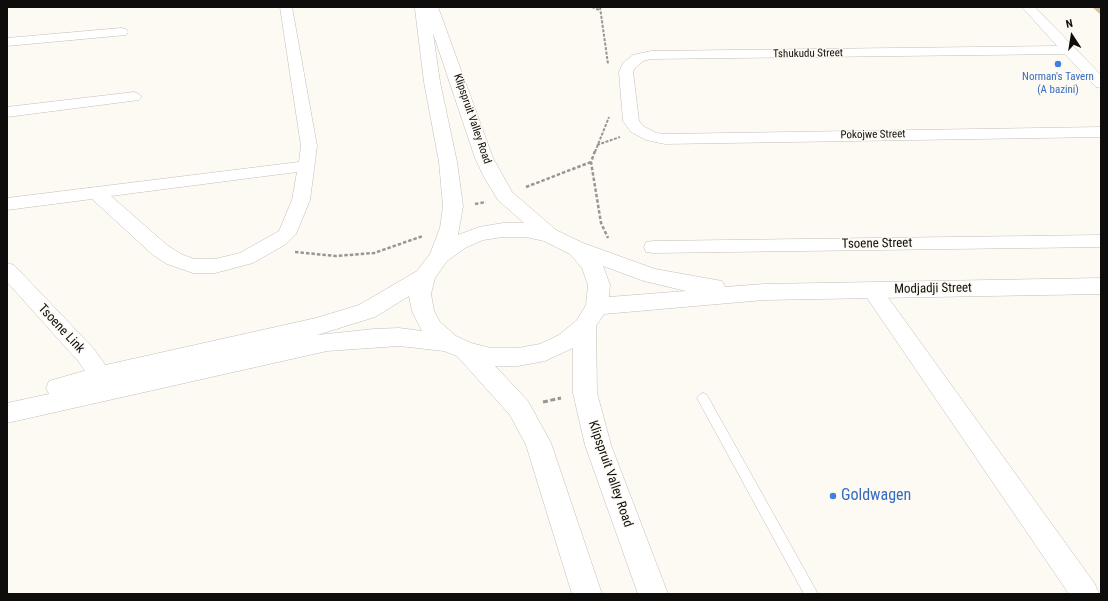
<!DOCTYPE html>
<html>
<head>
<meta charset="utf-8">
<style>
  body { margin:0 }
  #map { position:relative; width:1108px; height:601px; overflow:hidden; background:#fdf9f3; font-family:"Roboto Condensed",sans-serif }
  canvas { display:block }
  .frame { position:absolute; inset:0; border:8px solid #0e0d0b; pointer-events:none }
  .north { position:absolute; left:1052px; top:16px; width:40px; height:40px; -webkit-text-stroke:3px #fdf9f3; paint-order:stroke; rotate:348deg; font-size:11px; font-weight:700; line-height:16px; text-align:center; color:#0e0d0b }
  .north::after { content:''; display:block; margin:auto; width:14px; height:18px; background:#0e0d0b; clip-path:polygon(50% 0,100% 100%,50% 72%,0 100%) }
</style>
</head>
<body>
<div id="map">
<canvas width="1108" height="601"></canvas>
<div class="frame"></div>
<div class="north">N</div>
</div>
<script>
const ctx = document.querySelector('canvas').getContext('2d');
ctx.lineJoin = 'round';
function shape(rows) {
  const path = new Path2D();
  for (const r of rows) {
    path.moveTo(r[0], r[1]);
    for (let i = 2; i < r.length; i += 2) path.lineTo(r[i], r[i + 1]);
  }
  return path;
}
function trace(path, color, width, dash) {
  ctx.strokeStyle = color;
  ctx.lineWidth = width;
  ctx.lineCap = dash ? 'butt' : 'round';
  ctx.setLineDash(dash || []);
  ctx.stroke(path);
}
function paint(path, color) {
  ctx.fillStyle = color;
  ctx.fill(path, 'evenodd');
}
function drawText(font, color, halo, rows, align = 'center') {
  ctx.font = font + ' "Roboto Condensed",sans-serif';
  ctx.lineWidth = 3;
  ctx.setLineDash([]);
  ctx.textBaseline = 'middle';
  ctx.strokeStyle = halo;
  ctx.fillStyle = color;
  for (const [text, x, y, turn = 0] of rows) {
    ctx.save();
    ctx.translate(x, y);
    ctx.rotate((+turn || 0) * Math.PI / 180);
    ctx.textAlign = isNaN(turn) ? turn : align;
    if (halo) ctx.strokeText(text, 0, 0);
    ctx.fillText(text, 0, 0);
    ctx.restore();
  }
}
const service = shape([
  [703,393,707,395,818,594,804,594,697,398,699,395,703,393]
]);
const minor = shape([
  [280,7,292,7,317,146,310,200,296,234,286,244,253,263,215,273,193,273,167,264,153,255,92,199,7,210,7,198,299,162,301,146,280,7],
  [297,172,292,200,279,231,240,253,215,259,194,259,181,254,167,245,111,196,297,172],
  [1022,7,1035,7,1101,75,1101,88,1096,87,1065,54,651,59,643,61,635,68,633,72,639,121,643,126,656,133,665,134,1101,127,1101,137,665,144,646,140,631,132,623,121,619,72,623,63,633,55,651,51,1057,46,1022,7],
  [121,28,126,29,128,32,126,35,7,46,7,38,121,28],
  [134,92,139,94,142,97,139,100,7,117,7,107,134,92],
  [1101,235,1101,247,653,253,646,252,644,247,646,242,653,241,1101,235],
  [7,263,14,265,94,349,118,383,121,389,118,395,110,398,102,395,78,361,7,282,7,263],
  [872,283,879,285,1095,584,1099,594,1069,594,865,295,862,290,865,285,872,283]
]);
const tertiary = shape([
  [416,7,438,7,493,158,512,192,556,230,583,243,655,269,722,281,725,287,764,284,1101,278,1101,294,764,300,604,314,596,326,597,393,611,445,668,594,638,594,585,445,573,393,573,348,545,361,518,366,495,366,528,401,551,443,602,594,572,594,526,445,510,415,457,356,444,351,399,346,327,351,7,423,7,403,49,394,46,388,49,381,101,366,316,318,359,305,417,271,430,254,440,228,443,206,439,162,424,82,415,9,416,7],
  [433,33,475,158,484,177,498,200,524,223,503,223,479,227,458,235,463,206,457,162,440,82,433,33],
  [503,237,526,237,544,241,570,254,582,268,588,285,586,305,577,320,559,335,540,344,518,348,491,348,471,343,456,336,440,322,434,311,431,294,435,278,447,261,465,248,483,240,503,237],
  [603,266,644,281,686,291,609,297,610,285,603,266],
  [409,296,412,311,422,331,399,328,374,329,317,335,375,317,409,296]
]);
trace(service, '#c3beb9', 1);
trace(minor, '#c3beb9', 1);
trace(tertiary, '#c3beb9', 1);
trace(shape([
  [592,7,599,10],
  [600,7,608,64],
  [597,145,620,137],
  [595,152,609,117]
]), '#999692', 2, [3, 1.5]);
trace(shape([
  [595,151,591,162,601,223,608,238],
  [526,187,591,162],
  [475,204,486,202],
  [295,252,336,256,374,253,423,236]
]), '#999692', 2.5, [3.5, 2]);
trace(shape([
  [543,402,561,398]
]), '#999692', 3, [5, 2.5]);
paint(service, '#fff');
paint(minor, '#fff');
paint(tertiary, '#fff');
paint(shape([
  [1092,7,1101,7,1101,15]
]), '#d7c0a2');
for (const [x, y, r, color] of [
  [1058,64,4,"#3f7fe0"],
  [833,496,4,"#3f7fe0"]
]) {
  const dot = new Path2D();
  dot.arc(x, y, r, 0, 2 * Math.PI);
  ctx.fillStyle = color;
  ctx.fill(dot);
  trace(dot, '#fdf9f3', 1.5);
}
drawText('11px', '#0e0d0b', '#fdf9f3', [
  ["Tshukudu Street",808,54,-1],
  ["Klipspruit Valley Road",472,119,71],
  ["Pokojwe Street",873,135,-1]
]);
drawText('11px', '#366cbe', '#fdf9f3', [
  ["Norman's Tavern",1058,77],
  ["(A bazini)",1058,90]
]);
drawText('13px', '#0e0d0b', '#fdf9f3', [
  ["Tsoene Street",877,244,-1],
  ["Modjadji Street",933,289,-1],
  ["Tsoene Link",61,329,47],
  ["Klipspruit Valley Road",610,474,71]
]);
drawText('16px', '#366cbe', '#fdf9f3', [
  ["Goldwagen",841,496]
], 'left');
</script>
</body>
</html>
